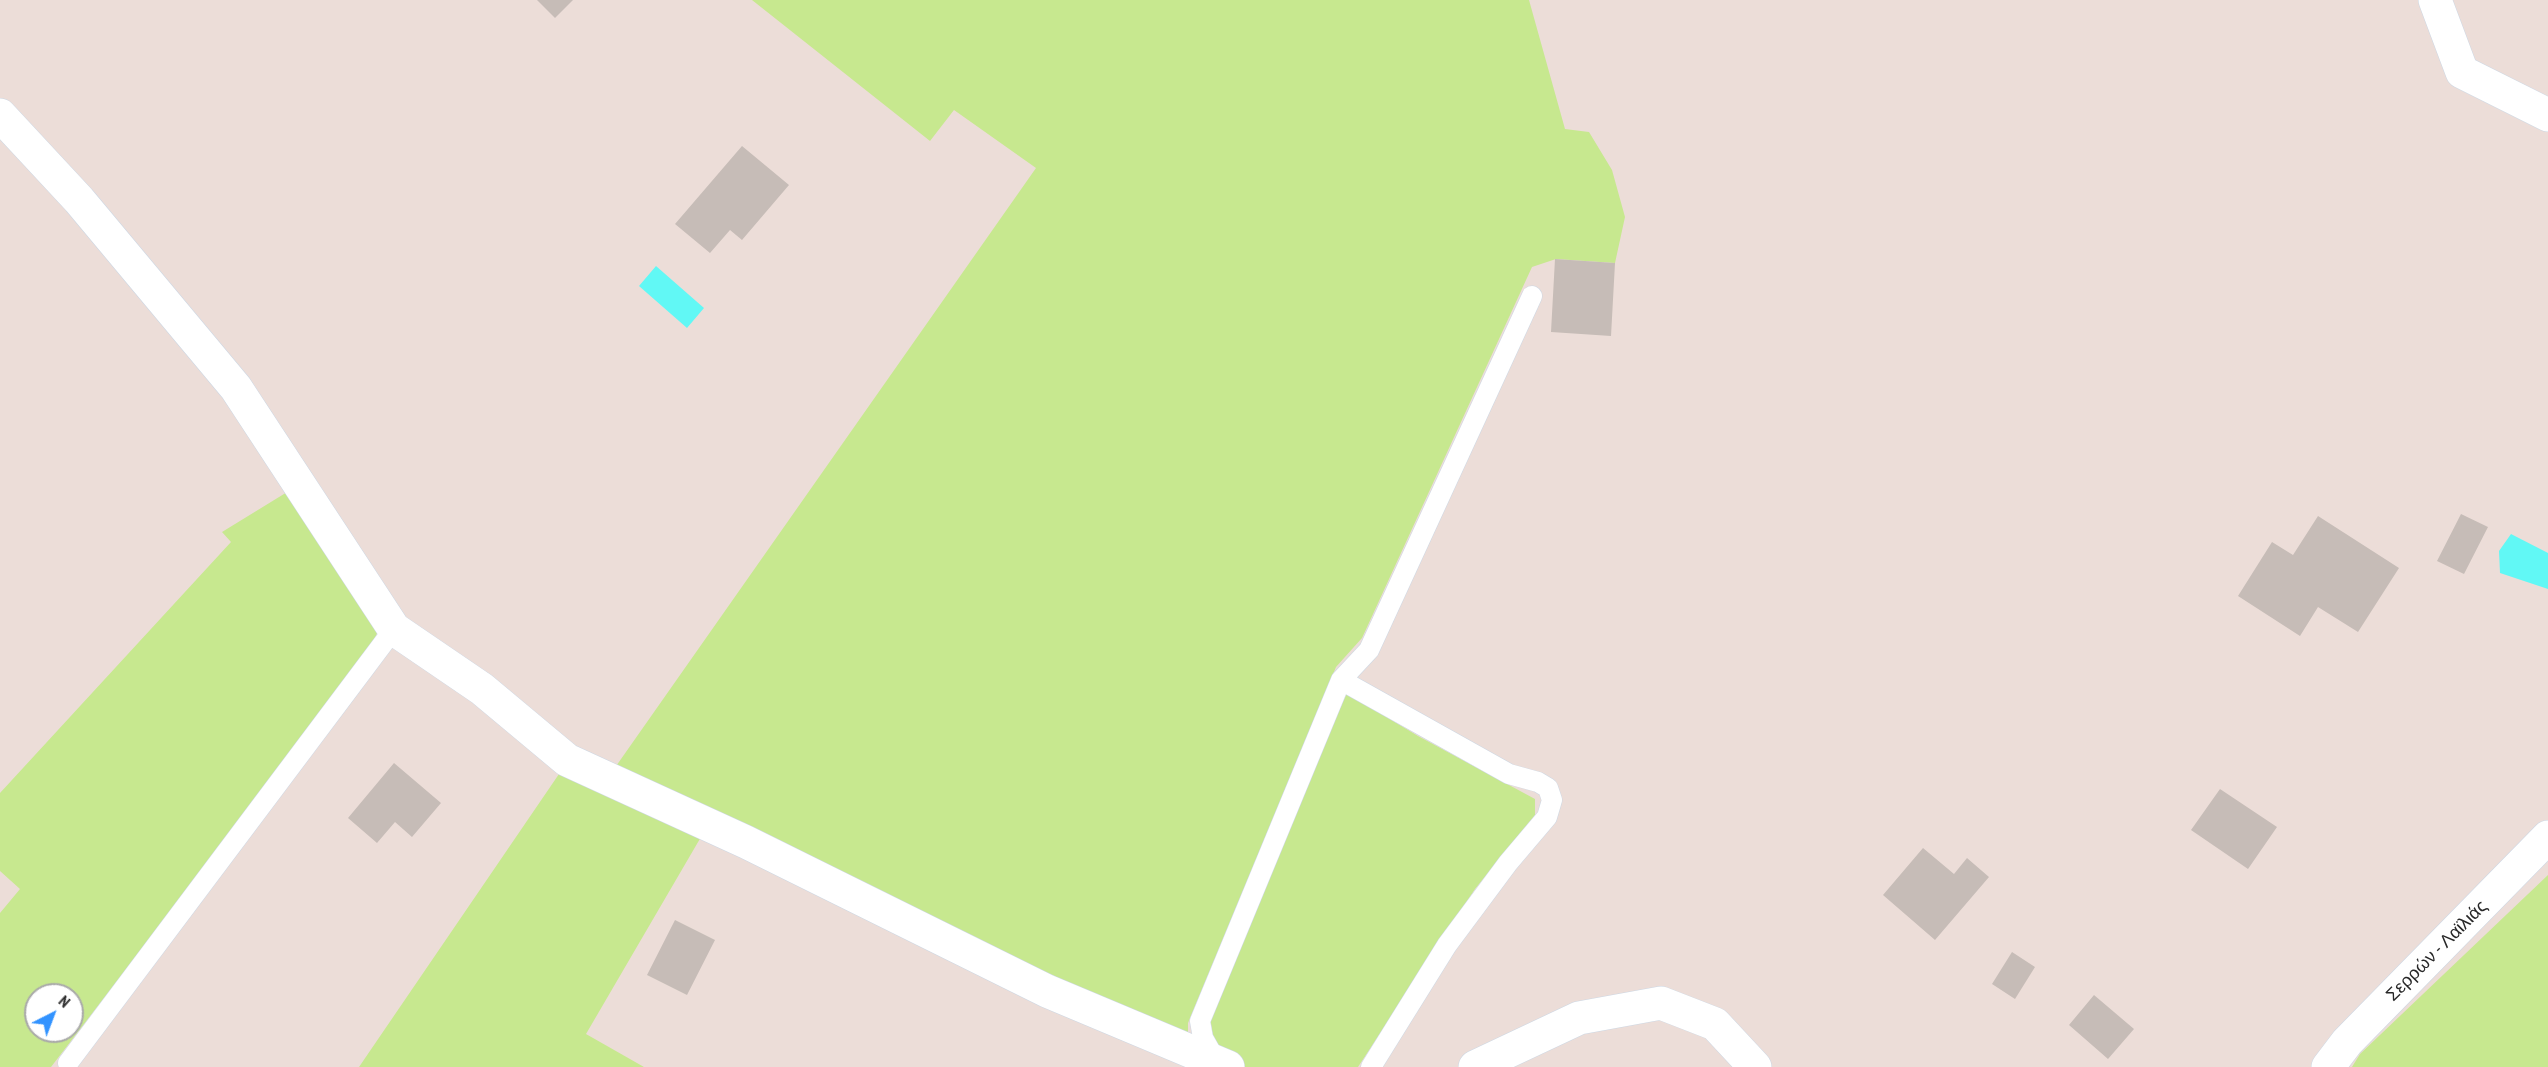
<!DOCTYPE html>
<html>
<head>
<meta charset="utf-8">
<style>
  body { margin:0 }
  #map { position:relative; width:2548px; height:1067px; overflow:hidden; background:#ecddd8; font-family:"PT Sans Narrow",sans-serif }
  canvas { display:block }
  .north { position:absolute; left:24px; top:983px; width:60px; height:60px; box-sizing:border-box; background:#fff; border:2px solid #a9a9a9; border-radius:50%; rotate:42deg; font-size:16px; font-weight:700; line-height:24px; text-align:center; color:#282828 }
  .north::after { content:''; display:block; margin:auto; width:21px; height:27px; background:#3293ff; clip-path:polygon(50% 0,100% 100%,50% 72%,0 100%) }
</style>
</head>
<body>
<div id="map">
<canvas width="2548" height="1067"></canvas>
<div class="north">N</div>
</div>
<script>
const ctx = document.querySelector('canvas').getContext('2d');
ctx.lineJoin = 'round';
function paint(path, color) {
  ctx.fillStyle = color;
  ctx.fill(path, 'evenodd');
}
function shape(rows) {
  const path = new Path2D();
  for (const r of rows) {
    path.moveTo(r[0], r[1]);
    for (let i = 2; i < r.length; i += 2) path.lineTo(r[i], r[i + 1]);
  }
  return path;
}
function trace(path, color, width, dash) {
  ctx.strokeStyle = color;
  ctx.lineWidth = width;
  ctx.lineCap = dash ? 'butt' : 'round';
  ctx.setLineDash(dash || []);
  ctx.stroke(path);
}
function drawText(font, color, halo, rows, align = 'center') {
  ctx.font = font + ' "PT Sans Narrow",sans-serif';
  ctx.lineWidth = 6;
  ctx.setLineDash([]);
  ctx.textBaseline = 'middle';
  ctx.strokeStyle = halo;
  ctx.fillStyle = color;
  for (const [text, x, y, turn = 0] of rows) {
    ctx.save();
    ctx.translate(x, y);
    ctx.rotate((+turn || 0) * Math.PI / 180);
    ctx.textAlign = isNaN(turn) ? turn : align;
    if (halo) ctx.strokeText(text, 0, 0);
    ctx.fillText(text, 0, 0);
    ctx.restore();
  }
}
paint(shape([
  [752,0,1529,0,1565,129,1589,132,1612,170,1625,217,1615,263,1556,259,1532,267,1362,638,1336,667,1188,1023,1188,1040,614,769,1036,168,954,110,930,141],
  [297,486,378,631,368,654,51,1067,0,1067,0,913,20,889,0,871,0,793,231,542,222,532],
  [36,995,72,995,72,1031,36,1031],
  [1347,693,1418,736,1535,799,1535,815,1475,889,1358,1067,1243,1067,1214,1042,1210,1018,1304,787],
  [559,774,701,837,586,1034,644,1067,359,1067],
  [2548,875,2548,1067,2352,1067,2360,1054]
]), '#c7e88f');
paint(shape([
  [656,266,704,308,687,328,639,286],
  [2511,534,2548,553,2548,589,2500,573,2499,551]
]), '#61f8f5');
paint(shape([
  [537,0,573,0,555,18],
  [742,146,789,185,742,240,730,230,710,253,675,224],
  [1555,259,1615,263,1611,336,1551,332],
  [2461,514,2488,527,2464,574,2437,561],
  [2318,516,2399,568,2358,632,2318,607,2300,636,2238,596,2272,542,2293,555],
  [394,763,441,803,412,837,395,822,377,843,348,818],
  [2220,789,2277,827,2248,869,2191,830],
  [1923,848,1954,874,1967,858,1989,877,1935,940,1883,895],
  [675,920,715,940,687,995,647,975],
  [2012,952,2035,967,2015,999,1992,984],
  [2094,995,2134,1029,2108,1059,2069,1025]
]), '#c6bcb7');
const service = shape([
  [1341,680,1509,774,1538,782,1548,788,1552,800,1547,817,1508,863,1447,945,1371,1067],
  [1216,1061,1203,1038,1200,1021,1341,680,1369,650,1532,296],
  [68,1063,394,629]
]);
const minor = shape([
  [2435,0,2462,72,2548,115],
  [0,115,79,200,236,388,394,629,482,689,567,760,746,842,1047,991,1228,1067],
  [1475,1067,1579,1018,1661,1003,1715,1024,1755,1067]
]);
const secondary = shape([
  [2328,1067,2347,1042,2548,837]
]);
trace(service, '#cdd7e3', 21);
trace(minor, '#cdd7e3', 34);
trace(secondary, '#cdd7e3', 34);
trace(service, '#fff', 20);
trace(minor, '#fff', 33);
trace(secondary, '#fff', 33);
drawText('18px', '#282828', '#fff', [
  ["Σερρών - Λαϊλιάς",2437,951,-45]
]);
</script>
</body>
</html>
